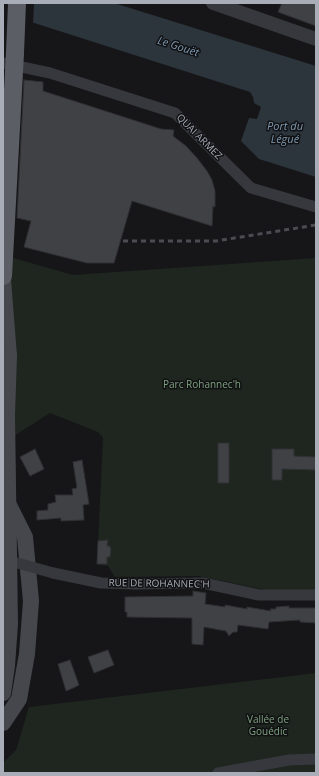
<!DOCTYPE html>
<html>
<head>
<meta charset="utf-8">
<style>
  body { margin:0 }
  #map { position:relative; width:319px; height:776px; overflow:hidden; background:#161618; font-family:"Open Sans",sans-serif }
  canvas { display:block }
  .frame { position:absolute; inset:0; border:4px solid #a8adb8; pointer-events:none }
</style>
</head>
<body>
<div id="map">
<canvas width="319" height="776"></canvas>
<div class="frame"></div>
</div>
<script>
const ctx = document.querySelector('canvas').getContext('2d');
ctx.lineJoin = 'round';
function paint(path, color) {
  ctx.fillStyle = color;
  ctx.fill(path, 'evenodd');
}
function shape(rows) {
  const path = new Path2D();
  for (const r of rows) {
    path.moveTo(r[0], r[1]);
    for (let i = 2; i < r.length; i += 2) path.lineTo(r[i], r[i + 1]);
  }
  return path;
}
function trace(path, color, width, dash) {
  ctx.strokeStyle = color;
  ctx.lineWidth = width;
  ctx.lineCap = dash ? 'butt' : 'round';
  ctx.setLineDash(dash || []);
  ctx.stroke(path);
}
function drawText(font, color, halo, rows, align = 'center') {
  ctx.font = font + ' "Open Sans",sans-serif';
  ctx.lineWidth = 3;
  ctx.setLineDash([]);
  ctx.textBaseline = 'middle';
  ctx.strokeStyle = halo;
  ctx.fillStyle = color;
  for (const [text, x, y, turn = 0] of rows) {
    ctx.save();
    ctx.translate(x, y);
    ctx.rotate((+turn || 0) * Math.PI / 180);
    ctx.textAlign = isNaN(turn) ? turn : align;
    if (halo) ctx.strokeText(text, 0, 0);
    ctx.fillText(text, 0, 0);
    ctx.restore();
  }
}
paint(shape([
  [3,255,73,275,316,258,316,590,266,590,198,576,115,577,108,566,97,564,103,438,98,432,50,413,3,443],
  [316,673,316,773,3,773,3,763,16,750,29,707]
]), '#1e261f');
paint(shape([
  [3,3,114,3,316,66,316,177,259,159,241,141,249,118,257,119,261,107,254,103,253,97,250,92,3,13]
]), '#2c353c');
paint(shape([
  [3,3,34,3,33,25,3,16]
]), '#161618');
const building = shape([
  [282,3,316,3,316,26,278,12,282,3],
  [24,80,43,82,43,91,161,129,174,130,173,136,186,146,197,158,207,171,212,180,215,191,215,207,213,206,212,226,132,201,114,263,87,263,24,247,31,221,17,218,24,80],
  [218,443,229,443,229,483,218,483,218,443],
  [35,449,44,469,30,476,20,457,35,449],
  [272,449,294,449,294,456,316,457,316,470,282,469,282,480,272,480,272,449],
  [82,460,89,504,83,505,84,520,61,521,61,518,37,520,37,511,48,510,48,504,56,502,55,495,73,495,72,489,77,488,73,462,82,460],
  [108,540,107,546,110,546,110,548,111,548,110,557,107,557,107,564,97,564,98,541,108,540],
  [193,591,206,593,205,604,225,607,225,605,247,609,247,607,271,611,270,609,276,609,276,607,289,606,289,608,316,608,316,623,300,622,300,620,269,622,268,629,238,625,237,632,233,632,229,636,226,631,204,627,203,645,192,644,192,618,127,617,127,612,125,612,125,597,193,596,193,591],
  [108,650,114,665,94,673,88,657,108,650],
  [70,660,79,685,73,688,66,691,58,664,70,660]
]);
paint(building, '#404145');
trace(building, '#303034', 1);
trace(shape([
  [3,63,50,73,175,113,251,188,316,207],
  [53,573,101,583,136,584,203,583,259,595,316,595],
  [218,773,289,760,316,759]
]), '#37383d', 11);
trace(shape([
  [213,3,316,39]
]), '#37383d', 14);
trace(shape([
  [3,279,9,356],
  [3,723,19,699,27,654,31,601,25,537,7,501]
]), '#45474d', 16);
trace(shape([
  [15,53,17,3]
]), '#5b5e65', 18);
trace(shape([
  [123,241,216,241,316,225]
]), '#4a4c52', 3, [5, 4]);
trace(shape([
  [3,559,53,573]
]), '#37383d', 11);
trace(shape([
  [3,693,7,666,10,624,7,415,9,356]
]), '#45474d', 16);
trace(shape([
  [3,276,15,53]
]), '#5b5e65', 18);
drawText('10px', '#a8adb8', '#111113', [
  ["QUAI ARMEZ",199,137,45],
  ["RUE DE ROHANNEC'H",159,584,1]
]);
drawText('10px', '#7fa381', '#111113', [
  ["Parc Rohannec'h",202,385],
  ["Vallée de",268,720],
  ["Gouédic",268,732]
]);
drawText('italic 11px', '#7f9bb3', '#111113', [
  ["Le Gouët",178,47,18],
  ["Port du",285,127],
  ["Légué",285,140]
]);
</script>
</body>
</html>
